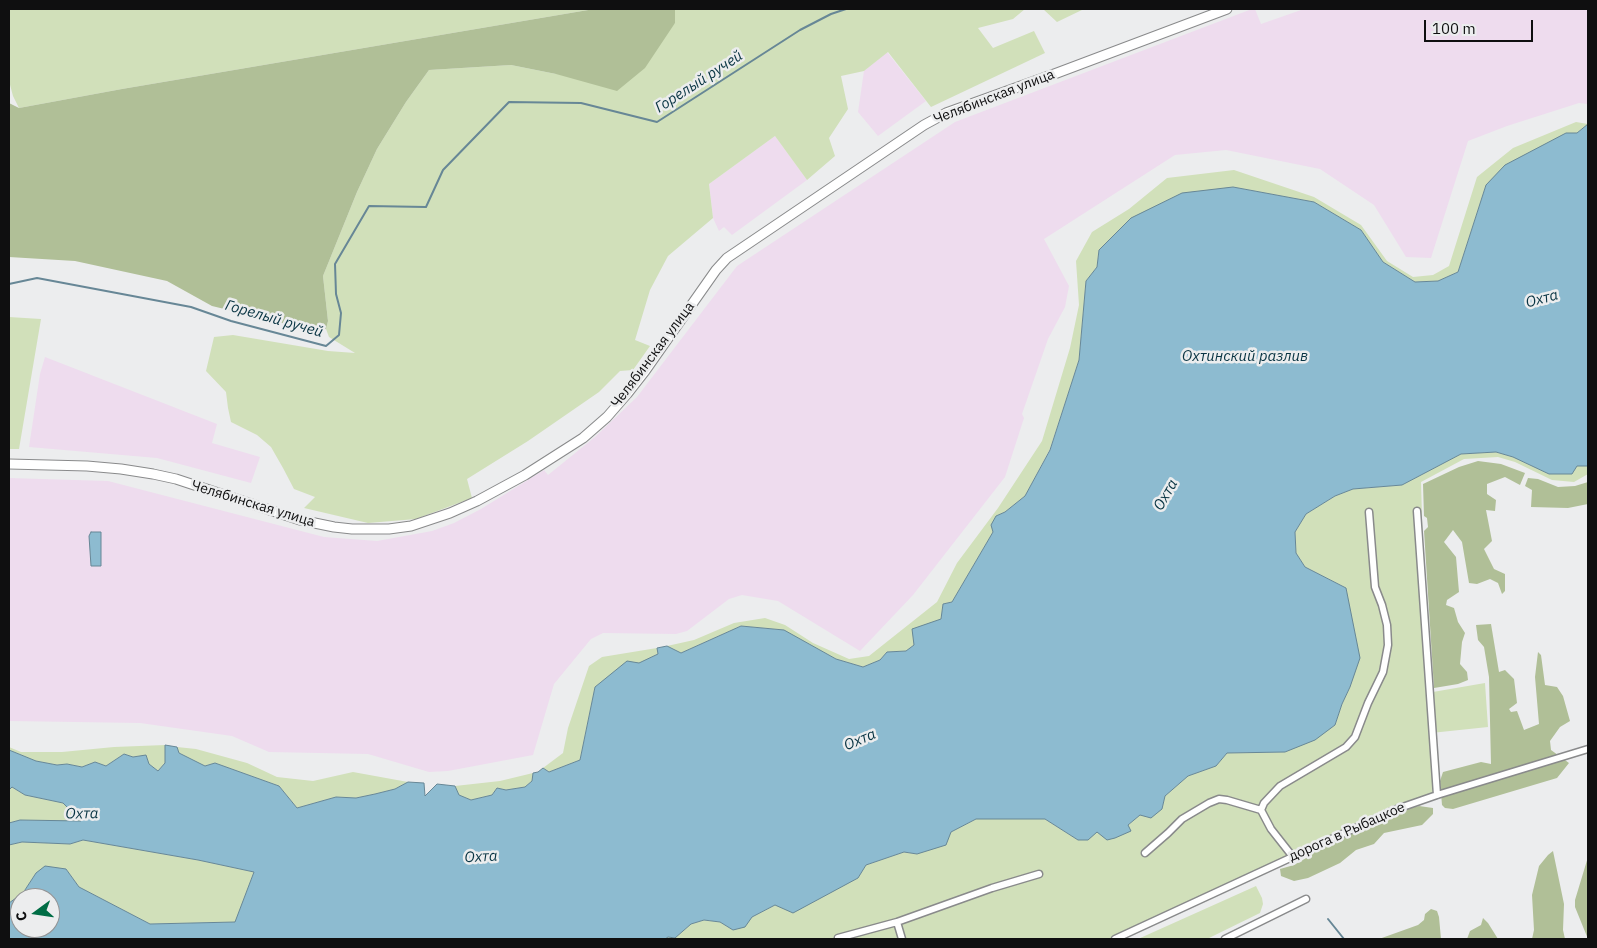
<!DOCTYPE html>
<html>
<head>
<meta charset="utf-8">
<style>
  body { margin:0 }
  #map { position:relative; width:1597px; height:948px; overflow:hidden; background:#ecedee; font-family:"IBM Plex Sans",sans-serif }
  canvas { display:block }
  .frame { position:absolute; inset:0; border:10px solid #0f0f10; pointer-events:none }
  .north { position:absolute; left:10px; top:888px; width:50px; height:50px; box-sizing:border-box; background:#ecedee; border:1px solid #949495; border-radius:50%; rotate:256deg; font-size:14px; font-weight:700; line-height:20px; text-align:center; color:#0f0f10 }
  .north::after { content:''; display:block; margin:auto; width:18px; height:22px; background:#006d45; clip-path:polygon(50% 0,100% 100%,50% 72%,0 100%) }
  .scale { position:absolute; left:1424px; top:20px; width:109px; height:22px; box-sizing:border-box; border:2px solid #0f0f10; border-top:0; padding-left:6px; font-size:15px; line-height:18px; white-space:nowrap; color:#0f0f10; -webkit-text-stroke:4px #ecedee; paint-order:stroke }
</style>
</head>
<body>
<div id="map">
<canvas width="1597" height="948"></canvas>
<div class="frame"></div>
<div class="north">С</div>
<div class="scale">100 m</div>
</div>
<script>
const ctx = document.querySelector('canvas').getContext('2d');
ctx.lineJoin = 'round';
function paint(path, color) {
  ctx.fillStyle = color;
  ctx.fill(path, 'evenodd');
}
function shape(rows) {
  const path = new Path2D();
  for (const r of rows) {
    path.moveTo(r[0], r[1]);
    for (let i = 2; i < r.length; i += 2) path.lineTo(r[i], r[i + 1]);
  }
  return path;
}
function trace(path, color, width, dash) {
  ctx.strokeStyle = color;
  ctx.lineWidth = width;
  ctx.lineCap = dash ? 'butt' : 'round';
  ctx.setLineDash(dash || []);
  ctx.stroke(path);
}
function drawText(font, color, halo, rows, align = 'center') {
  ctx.font = font + ' "IBM Plex Sans",sans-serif';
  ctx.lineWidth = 5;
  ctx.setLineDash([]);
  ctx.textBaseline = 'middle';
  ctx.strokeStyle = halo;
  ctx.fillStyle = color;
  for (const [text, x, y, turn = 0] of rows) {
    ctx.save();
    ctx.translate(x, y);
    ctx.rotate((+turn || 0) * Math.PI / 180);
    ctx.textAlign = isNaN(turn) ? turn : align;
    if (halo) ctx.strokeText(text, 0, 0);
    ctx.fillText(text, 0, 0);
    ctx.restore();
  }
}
paint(shape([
  [1252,9,1255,9,1261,24,1304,9,1588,9,1588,104,1579,103,1507,126,1468,141,1431,258,1406,257,1374,205,1320,169,1226,150,1175,155,1044,239,1069,286,1065,307,1048,339,1022,414,1024,418,1005,477,913,595,860,651,778,601,742,595,729,599,687,631,676,634,603,633,591,639,554,684,533,755,448,771,429,772,368,754,269,752,232,736,140,723,9,721,9,478,108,481,324,537,377,541,432,531,454,523,481,509,544,470,548,475,595,437,637,397,737,266,955,122],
  [887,52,926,101,878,136,858,112,864,71],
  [775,136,807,180,732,235,724,227,719,231,713,218,709,184],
  [45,357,217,424,212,443,260,457,251,483,157,458,29,447,40,374]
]), '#eedcee');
paint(shape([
  [9,9,594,9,122,89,19,108,13,96,9,81],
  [675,9,1025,9,1013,19,978,28,993,48,1034,31,1045,53,931,107,888,52,864,71,841,76,848,109,829,138,835,156,807,180,775,136,709,184,713,218,668,256,650,290,635,340,650,346,633,370,620,371,599,392,528,441,467,479,472,498,416,519,368,523,304,508,315,497,294,489,283,468,271,447,257,435,231,422,228,408,226,392,206,371,214,337,233,335,328,351,355,353,329,337,326,329,328,321,323,276,357,192,377,149,406,102,429,70,511,65,556,74,675,23],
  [1043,9,1084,9,1057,22],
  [1576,122,1588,124,1577,133,1566,133,1486,185,1458,272,1438,281,1415,282,1383,262,1361,230,1314,202,1233,187,1099,250,1097,267,1086,281,1079,360,1050,449,1025,496,1005,512,996,516,993,532,952,602,943,604,941,619,914,645,906,651,887,652,880,660,863,667,836,659,783,630,741,626,681,653,667,646,694,640,734,623,765,618,785,625,813,643,849,659,869,656,937,602,957,563,998,508,1042,441,1070,348,1079,305,1076,261,1092,232,1129,209,1167,178,1234,170,1314,197,1361,225,1387,261,1413,277,1433,275,1449,266,1477,177,1513,148],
  [9,317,41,319,19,449,9,449],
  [1496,452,1513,457,1549,474,1577,466,1588,465,1588,474,1574,482,1552,480,1515,462,1498,457,1464,459,1421,482,1427,693,1485,683,1488,727,1431,733,1434,794,1384,812,1111,939,665,939,668,937,675,938,691,924,704,920,720,922,733,930,752,917,775,905,858,878,866,865,904,852,917,854,951,832,976,819,1045,819,1078,840,1096,831,1128,825,1140,815,1162,809,1165,796,1188,776,1216,766,1227,753,1285,752,1335,725,1342,704,1350,687,1346,588,1305,567,1296,553,1295,532,1306,514,1335,496,1353,489,1402,485,1461,454],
  [657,648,658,654,595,687,580,760,549,772,543,768,563,753,568,728,589,666,602,657],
  [165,745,165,763,158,771,149,764,146,756,133,757,124,754,106,766,95,762,82,767,67,764,57,765,36,761,9,750,9,747,21,752,62,752,114,747],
  [177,747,196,749,247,763,277,777,313,781,353,772,408,782,395,789,375,794,356,798,336,797,297,808,279,786,215,763,205,766,179,753],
  [533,773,532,781,525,787,506,790,497,788,492,795,471,800,458,795,455,786,500,781],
  [12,787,25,795,63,803,82,822,20,820,9,823,9,790],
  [83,840,198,860,254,872,236,922,150,924,79,887,66,869,36,873,23,893,9,903,9,845,22,842,70,844],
  [1256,886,1262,898,1263,904,1260,913,1207,939,1138,939]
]), '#d1e0ba');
paint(shape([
  [594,9,675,9,675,23,645,68,617,91,556,74,511,65,429,70,406,102,377,149,357,192,323,276,328,321,326,329,315,331,212,306,167,281,75,261,9,257,9,103,19,108,122,89],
  [1478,461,1501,464,1525,473,1520,485,1505,477,1487,484,1487,494,1496,500,1495,511,1486,510,1492,541,1484,549,1494,569,1505,574,1505,591,1502,594,1498,583,1490,579,1477,584,1469,583,1462,542,1453,530,1444,542,1456,557,1459,592,1447,600,1446,605,1454,608,1458,622,1465,633,1462,642,1460,664,1467,672,1468,680,1458,684,1434,688,1424,531,1428,527,1427,518,1424,516,1423,484,1459,467],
  [1528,478,1538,479,1558,487,1575,486,1588,482,1588,504,1568,508,1531,507,1532,490,1525,486],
  [1491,624,1499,672,1505,670,1514,679,1517,703,1509,709,1511,712,1517,711,1524,730,1539,724,1535,677,1538,652,1541,655,1545,685,1557,687,1563,696,1570,721,1560,727,1550,741,1551,750,1569,763,1557,778,1453,809,1445,808,1442,805,1440,781,1443,772,1481,762,1491,764,1489,677,1484,647,1478,640,1476,625],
  [1419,806,1433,808,1433,814,1422,825,1384,833,1374,844,1356,850,1340,863,1308,878,1294,881,1281,876,1280,869,1294,865,1308,857,1321,847,1395,812],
  [1553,851,1564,904,1563,930,1565,939,1532,939,1534,930,1532,895,1539,866,1548,855],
  [1588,857,1588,939,1575,907,1575,900],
  [1431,909,1437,911,1439,917,1441,939,1379,939,1418,925,1424,920,1425,914],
  [1483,918,1488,923,1498,939,1467,939,1470,931,1481,925]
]), '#b0bf97');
const water = shape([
  [1588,124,1588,466,1577,466,1572,474,1549,474,1513,457,1496,452,1461,454,1402,485,1353,489,1335,496,1306,514,1295,532,1296,553,1305,567,1346,588,1360,658,1350,687,1342,704,1335,725,1315,740,1285,752,1227,753,1216,766,1188,776,1165,796,1162,809,1151,818,1140,815,1128,825,1131,831,1115,838,1107,840,1097,832,1088,840,1078,840,1045,819,976,819,951,832,946,845,917,854,904,852,866,865,858,878,793,913,775,905,752,917,745,927,733,930,720,922,704,920,691,924,675,938,668,937,665,939,9,939,9,903,23,893,36,873,45,866,66,869,79,887,150,924,235,922,254,872,198,860,83,840,70,844,22,842,9,845,9,823,20,820,81,821,63,803,25,795,12,787,9,790,9,750,36,761,57,765,67,764,82,767,95,762,106,766,124,754,133,757,146,755,149,764,158,771,165,763,165,745,177,747,179,753,205,766,215,763,279,786,297,808,336,797,356,798,375,794,395,789,408,782,424,783,425,796,437,784,455,786,459,795,471,800,492,795,497,788,506,790,525,787,532,781,533,773,538,772,543,768,549,772,580,760,595,687,627,661,639,663,658,654,657,648,667,646,681,653,741,626,784,630,836,659,863,667,880,660,887,652,906,651,914,645,912,629,941,619,943,604,952,602,993,532,991,525,996,516,1005,512,1025,496,1050,450,1079,360,1086,281,1097,267,1099,250,1131,218,1182,193,1233,187,1314,202,1361,230,1383,262,1415,282,1438,281,1458,272,1486,185,1505,165,1566,133,1577,133,1588,124],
  [20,898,50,898,50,928,20,928,20,898],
  [91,532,101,532,101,566,91,566,89,536,91,532]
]);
paint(water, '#8dbbd0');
trace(water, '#678796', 1);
trace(shape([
  [9,284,37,278,191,307,231,321,326,346,339,335,341,313,336,294,335,264,369,206,426,207,443,170,509,102,581,103,657,122,800,30,831,14,846,9],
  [1328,919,1344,939]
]), '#678796', 2);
const street = shape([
  [1417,511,1437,795],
  [1261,810,1271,829,1293,857],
  [1145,853,1168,833,1182,819,1209,803,1219,799,1227,800,1261,810,1264,803,1280,786,1346,747,1355,737,1368,703,1383,672,1388,645,1387,625,1382,605,1375,587,1369,512],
  [897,922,902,939],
  [838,938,897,922,992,888,1039,874],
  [1115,939,1394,810,1437,795,1588,749],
  [1225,939,1306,899]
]);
const secondary = shape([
  [9,464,87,466,121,469,153,474,176,479,300,520,334,527,352,529,389,529,411,526,450,513,477,501,525,475,583,438,607,417,627,394,645,371,716,270,727,258,924,125,946,113,1057,73,1227,9]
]);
trace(street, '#898a8b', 9);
trace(secondary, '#898a8b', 11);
trace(street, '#fff', 6);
trace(secondary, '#fff', 9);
drawText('14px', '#0f0f10', '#ecedee', [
  ["Челябинская улица",994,97,-21],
  ["Челябинская улица",653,355,-53],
  ["Челябинская улица",253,504,17],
  ["дорога в Рыбацкое",1347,832,-24]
]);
drawText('italic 15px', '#073342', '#ecedee', [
  ["Горелый ручей",699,82,-33],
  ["Охта",1542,299,-15],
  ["Горелый ручей",274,319,16],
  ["Охтинский разлив",1245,357],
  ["Охта",1166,495,-60],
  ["Охта",860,740,-23],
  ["Охта",82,814,-1],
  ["Охта",481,857,-3]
]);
</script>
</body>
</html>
